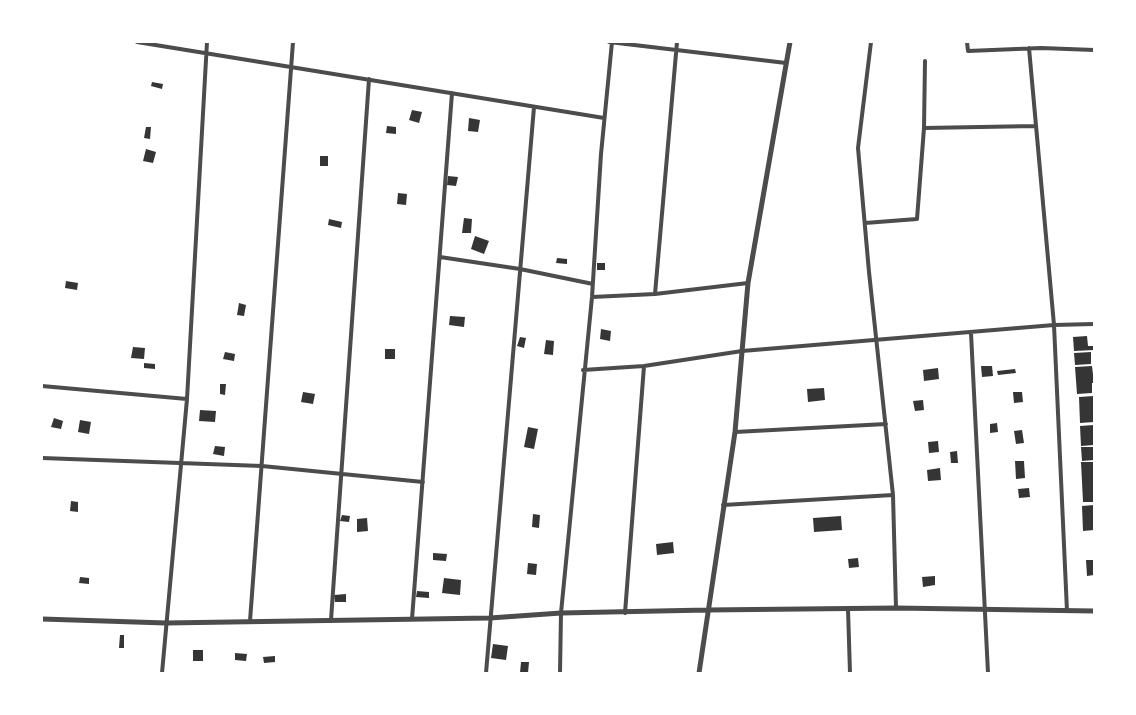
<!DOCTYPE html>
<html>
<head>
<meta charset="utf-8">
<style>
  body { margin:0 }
  #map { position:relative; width:1136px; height:715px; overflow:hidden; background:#fff; font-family:Lora,serif }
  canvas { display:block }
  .frame { position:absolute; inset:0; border:43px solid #fff; pointer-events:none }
</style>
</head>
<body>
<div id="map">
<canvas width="1136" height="715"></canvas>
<div class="frame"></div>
</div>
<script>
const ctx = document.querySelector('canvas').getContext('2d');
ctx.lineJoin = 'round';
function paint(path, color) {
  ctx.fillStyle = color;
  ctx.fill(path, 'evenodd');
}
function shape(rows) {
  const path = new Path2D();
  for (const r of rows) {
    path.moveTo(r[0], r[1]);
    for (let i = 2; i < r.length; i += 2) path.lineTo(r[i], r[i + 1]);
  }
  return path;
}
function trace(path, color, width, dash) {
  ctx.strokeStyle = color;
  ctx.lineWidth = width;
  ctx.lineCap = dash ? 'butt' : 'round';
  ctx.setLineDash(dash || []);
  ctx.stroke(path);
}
paint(shape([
  [152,82,163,84,162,89,151,86],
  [412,110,422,112,419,123,409,120],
  [469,118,480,120,478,132,468,131],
  [387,126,396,127,396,134,386,133],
  [146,127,151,127,150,139,144,138],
  [146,149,156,152,153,163,143,161],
  [320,156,328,156,328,166,320,166],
  [448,176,458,177,456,186,447,185],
  [398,193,407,194,406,205,397,204],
  [464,218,472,219,471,233,462,233],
  [329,219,342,222,341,228,328,225],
  [475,236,489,241,484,254,471,249],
  [557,258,567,259,567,264,556,263],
  [597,263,605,263,605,270,597,270],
  [66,281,78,283,77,290,65,288],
  [239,303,246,305,244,316,237,315],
  [450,316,465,317,464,327,449,325],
  [601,329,611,331,610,341,600,339],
  [1087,336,1088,346,1094,346,1094,350,1074,351,1073,337],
  [520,337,526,338,524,348,517,346],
  [546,340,554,341,553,355,544,354],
  [133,347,145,348,144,359,131,358],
  [385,349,395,349,395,359,385,359],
  [225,352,235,354,234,361,223,359],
  [1091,352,1091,364,1075,365,1074,353],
  [144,363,155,364,155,369,144,368],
  [981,366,992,366,993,376,982,377],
  [1092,366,1094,383,1092,383,1092,393,1077,394,1075,367],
  [938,368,939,379,924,381,923,370],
  [1015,369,1016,373,998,375,997,371],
  [220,384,226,384,225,395,220,394],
  [824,388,825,400,808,402,807,389],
  [303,392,315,394,313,404,301,402],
  [1013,392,1022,392,1023,402,1014,403],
  [1094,396,1094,422,1080,423,1079,397],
  [923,400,924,410,915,411,913,401],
  [200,410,216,411,215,422,199,421],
  [54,418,63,421,61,429,51,427],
  [80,420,91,422,89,434,78,432],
  [997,423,998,432,990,433,990,424],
  [1094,425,1094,445,1081,446,1080,426],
  [528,427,538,429,534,449,524,447],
  [1022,430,1024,443,1016,444,1014,431],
  [938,441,939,452,929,453,928,442],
  [215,446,225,447,224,456,213,454],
  [1081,447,1094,447,1094,460,1082,461],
  [957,451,958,463,951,463,950,452],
  [1015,461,1024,461,1025,478,1016,479],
  [1081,462,1094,462,1094,502,1083,502],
  [940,468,941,480,928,481,927,470],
  [1029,488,1030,497,1019,498,1018,489],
  [71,501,78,502,78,512,70,511],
  [1094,505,1094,530,1083,531,1082,506],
  [533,514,540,515,539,528,532,527],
  [342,515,350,516,349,522,340,521],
  [841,516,842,530,814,532,813,518],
  [367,518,368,531,357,532,357,519],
  [673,542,674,553,657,555,656,544],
  [433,553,447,554,446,561,433,560],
  [858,558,859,567,849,568,848,559],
  [1086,560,1094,560,1094,575,1087,576],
  [528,563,537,564,536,575,527,574],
  [935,576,935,585,923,587,922,577],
  [80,577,89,578,89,584,79,583],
  [444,578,461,580,460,595,442,593],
  [417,591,429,592,429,598,416,597],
  [346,594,346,602,335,602,334,595],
  [120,635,124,635,124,648,119,648],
  [493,644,508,646,506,660,491,658],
  [193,650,203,650,203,661,193,661],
  [235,653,247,654,246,661,235,660],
  [275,656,275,662,264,663,263,657],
  [521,662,529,662,528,673,520,673]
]), '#353535');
trace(shape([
  [137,42,604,118],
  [609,42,786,63],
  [871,42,858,148,869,272,893,495,896,608],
  [967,42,968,51,1041,48,1094,50],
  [1029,48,1054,325,1067,611],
  [924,128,1036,126],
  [865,223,917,219,924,128,925,61],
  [440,257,520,269,593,284],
  [655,294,677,42],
  [592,297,655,294,748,283],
  [971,333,988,673],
  [583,370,644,366,742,351,1054,325,1094,324],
  [42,386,187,399],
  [735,432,886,424],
  [42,458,262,466,423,482],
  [723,505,893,495],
  [848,609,850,673],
  [625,613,644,366],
  [412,619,452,93],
  [331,620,369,79],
  [250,621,293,42],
  [162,673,187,399,207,42],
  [486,673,534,107],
  [560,673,561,613,592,297,601,154,612,42]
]), '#4c4c4c', 4);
trace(shape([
  [42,619,166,623,490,618,561,613,707,610,896,608,1094,611],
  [699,673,735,432,748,283,790,42]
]), '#4c4c4c', 5);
</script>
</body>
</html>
